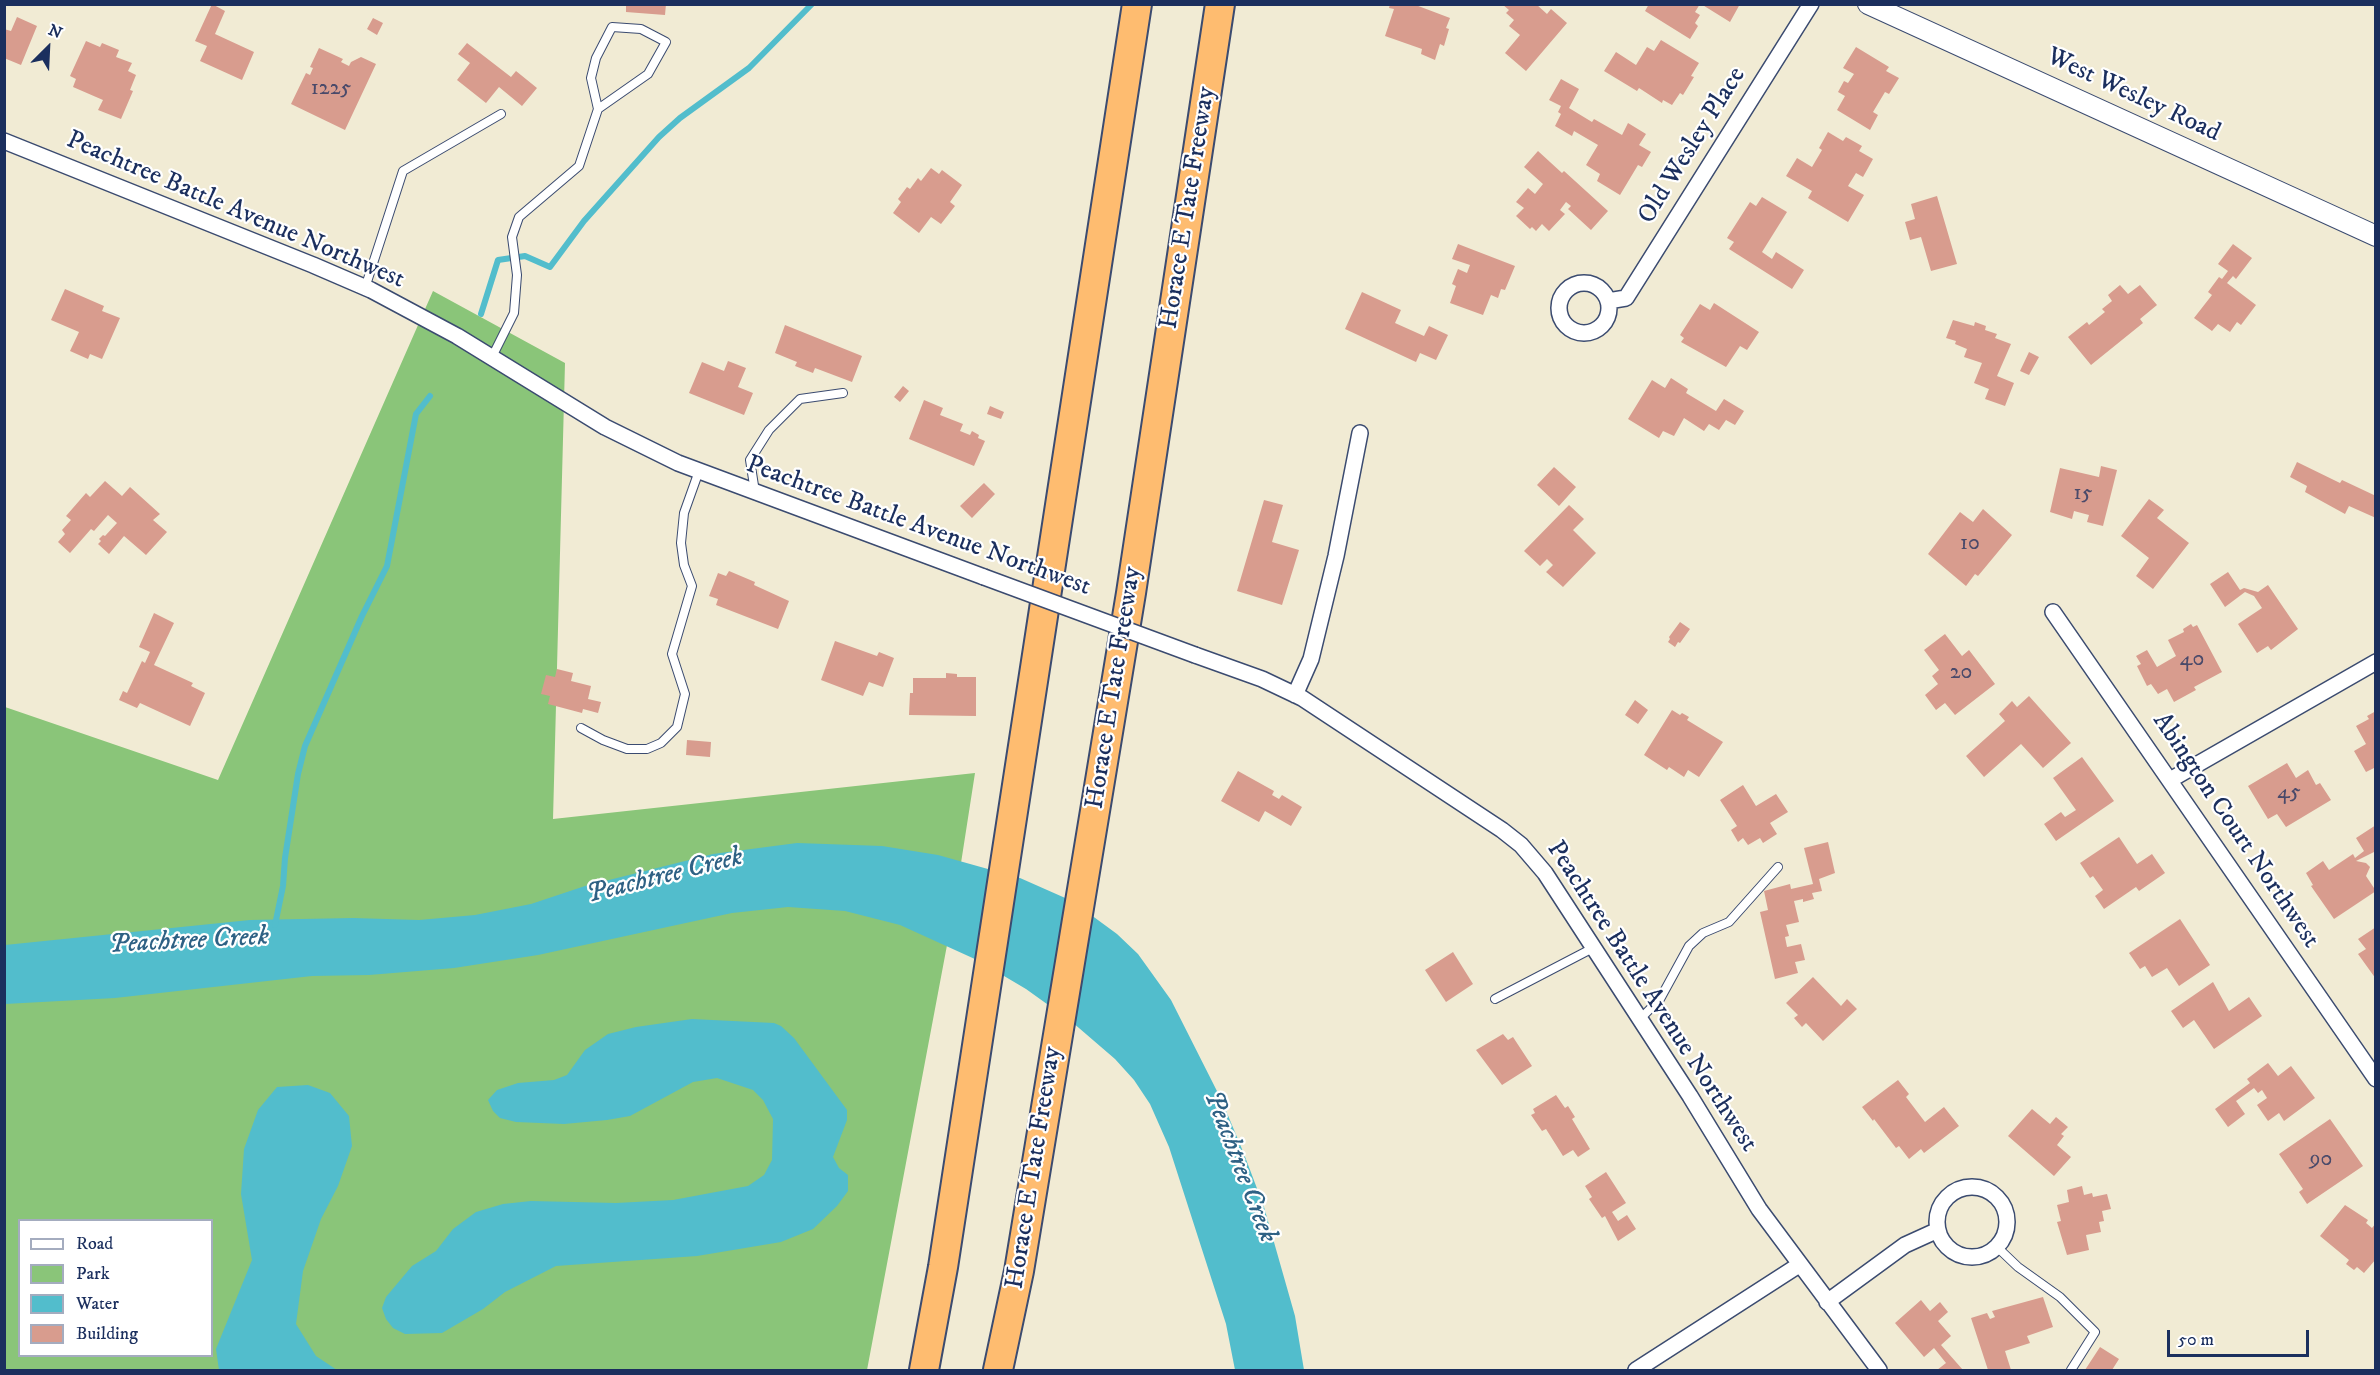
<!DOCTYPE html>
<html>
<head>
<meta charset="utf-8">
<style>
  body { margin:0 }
  #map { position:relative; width:2380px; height:1375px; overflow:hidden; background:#f1ebd4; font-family:"IM FELL DW Pica",serif }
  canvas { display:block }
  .frame { position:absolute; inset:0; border:6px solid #1b2f5e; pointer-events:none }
  .legend { position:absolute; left:18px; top:1219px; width:195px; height:138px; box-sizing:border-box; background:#fff; border:2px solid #a4acbf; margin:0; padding:8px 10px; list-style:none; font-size:18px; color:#1b2f5e }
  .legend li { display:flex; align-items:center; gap:12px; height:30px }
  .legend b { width:30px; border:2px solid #a4acbf }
  .north { position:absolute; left:18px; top:18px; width:60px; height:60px; -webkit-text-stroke:4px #fff; paint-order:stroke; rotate:24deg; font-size:16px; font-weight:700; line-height:24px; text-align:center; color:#1b2f5e }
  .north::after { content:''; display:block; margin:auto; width:21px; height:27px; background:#1b2f5e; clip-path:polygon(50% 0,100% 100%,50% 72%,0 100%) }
  .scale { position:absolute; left:2167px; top:1330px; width:142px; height:27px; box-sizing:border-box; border:3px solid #1b2f5e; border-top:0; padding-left:8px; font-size:18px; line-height:21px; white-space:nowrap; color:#1b2f5e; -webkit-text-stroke:4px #fff; paint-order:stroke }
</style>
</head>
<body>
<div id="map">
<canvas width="2380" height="1375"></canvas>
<div class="frame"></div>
<ul class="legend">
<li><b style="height:8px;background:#fff"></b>Road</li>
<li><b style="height:16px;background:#8ac579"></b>Park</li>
<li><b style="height:16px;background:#52bdcc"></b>Water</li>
<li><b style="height:16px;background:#d89c8e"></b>Building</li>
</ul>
<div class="north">N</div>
<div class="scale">50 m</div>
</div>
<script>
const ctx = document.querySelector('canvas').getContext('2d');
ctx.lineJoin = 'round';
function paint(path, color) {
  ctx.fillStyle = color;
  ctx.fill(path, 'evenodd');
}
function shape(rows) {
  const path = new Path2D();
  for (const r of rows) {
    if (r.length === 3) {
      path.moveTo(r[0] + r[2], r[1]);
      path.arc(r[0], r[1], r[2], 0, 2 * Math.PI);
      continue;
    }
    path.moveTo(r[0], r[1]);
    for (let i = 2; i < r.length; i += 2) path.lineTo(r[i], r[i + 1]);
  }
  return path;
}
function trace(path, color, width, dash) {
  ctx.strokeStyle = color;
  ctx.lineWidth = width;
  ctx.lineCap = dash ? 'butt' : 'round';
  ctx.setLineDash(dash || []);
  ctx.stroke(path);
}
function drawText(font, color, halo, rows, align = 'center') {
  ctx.font = font + ' "IM FELL DW Pica",serif';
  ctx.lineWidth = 4.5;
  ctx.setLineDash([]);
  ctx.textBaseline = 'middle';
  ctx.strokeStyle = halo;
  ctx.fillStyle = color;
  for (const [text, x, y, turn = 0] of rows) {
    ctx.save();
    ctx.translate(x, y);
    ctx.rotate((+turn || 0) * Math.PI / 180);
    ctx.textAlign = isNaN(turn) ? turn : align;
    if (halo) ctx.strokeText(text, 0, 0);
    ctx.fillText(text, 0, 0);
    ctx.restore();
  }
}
paint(shape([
  [433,291,565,363,553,819,975,773,954,908,867,1370,5,1370,5,707,218,780],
  [20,1220,212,1220,212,1356,20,1356]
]), '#8ac579');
paint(shape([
  [797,843,882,846,938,855,1020,878,1072,901,1117,934,1138,954,1171,1000,1222,1101,1244,1154,1264,1207,1295,1316,1304,1370,1235,1370,1226,1324,1169,1147,1150,1104,1134,1080,1115,1059,1072,1022,1026,989,977,960,900,925,845,911,788,907,732,913,538,955,454,968,369,975,312,976,115,998,5,1004,5,945,250,920,353,918,419,920,475,915,531,904,585,886,713,854],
  [692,1019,774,1023,781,1026,794,1038,847,1110,847,1120,833,1157,839,1168,848,1175,848,1191,837,1206,813,1229,781,1242,697,1256,556,1266,505,1292,483,1309,442,1333,405,1334,393,1328,386,1319,382,1308,386,1297,412,1266,436,1251,453,1229,476,1212,503,1204,531,1201,616,1203,673,1200,748,1186,764,1175,772,1160,773,1119,763,1100,753,1090,717,1078,693,1082,630,1116,607,1120,564,1124,516,1122,500,1118,493,1111,488,1100,497,1090,518,1083,554,1080,567,1075,585,1050,608,1034,636,1027],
  [308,1085,330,1093,349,1116,352,1146,338,1186,321,1219,303,1271,296,1324,316,1356,337,1370,219,1370,216,1349,252,1260,241,1194,244,1149,258,1110,277,1087]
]), '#52bdcc');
trace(shape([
  [481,314,498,260,525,256,550,267,584,221,659,137,680,118,749,68,812,4],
  [275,925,283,886,285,858,298,774,305,746,362,616,387,566,416,414,430,396]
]), '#52bdcc', 6);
paint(shape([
  [212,4,225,11,215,34,254,52,242,80,200,61,207,46,195,41],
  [626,4,666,4,665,15,626,12],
  [1390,4,1413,4,1450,18,1446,28,1449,29,1444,46,1440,44,1435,60,1421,54,1422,49,1385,36,1394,9,1389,8],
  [1502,4,1536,4,1547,14,1551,9,1567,23,1526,71,1505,53,1520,35,1509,26,1514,20,1506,13,1509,10],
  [1649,4,1700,4,1695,12,1700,15,1695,23,1698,26,1690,39,1645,11],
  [1701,4,1740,4,1730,22],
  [17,17,37,26,21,65,4,58,4,29,11,31],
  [373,18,383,23,377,35,367,29],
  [1661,40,1699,63,1691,76,1694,77,1683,95,1680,93,1672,105,1663,100,1662,103,1639,88,1637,91,1604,71,1616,52,1636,65,1647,47,1654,51],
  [86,41,100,47,102,43,119,50,116,57,132,63,128,71,136,75,130,90,133,91,121,119,98,110,103,100,73,87,76,79,70,76],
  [467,43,511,77,516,71,537,88,522,106,499,87,486,103,457,80,470,63,458,54],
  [1856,47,1889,67,1886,71,1899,78,1889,94,1885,92,1873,112,1878,115,1870,130,1837,110,1845,96,1838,92,1844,81,1848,83,1854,74,1843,68],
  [319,48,343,59,341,62,349,66,351,62,361,57,376,64,345,130,291,104,306,73,310,75,313,68,310,67],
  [1561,79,1579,89,1569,108,1592,122,1594,119,1622,135,1628,123,1646,134,1639,145,1651,152,1642,167,1638,165,1620,195,1597,181,1600,174,1586,165,1598,145,1574,131,1572,136,1555,126,1561,114,1558,112,1561,106,1549,100],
  [1828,132,1843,141,1846,137,1862,146,1859,151,1873,159,1863,177,1856,173,1848,186,1864,195,1848,222,1808,198,1812,191,1786,176,1797,158,1812,167,1822,150,1819,148],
  [1538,151,1562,173,1564,171,1608,211,1591,230,1568,209,1571,206,1566,202,1560,210,1565,214,1549,231,1542,224,1536,231,1532,227,1530,229,1516,216,1524,208,1516,202,1528,188,1535,194,1543,184,1524,167],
  [931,168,939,174,942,170,962,185,950,202,955,206,941,224,931,217,919,233,893,213,901,202,898,199,907,187,910,189,918,178,921,181],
  [1937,196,1957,264,1931,271,1921,237,1910,240,1905,222,1915,219,1911,204],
  [1762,197,1787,212,1762,252,1772,259,1776,252,1804,270,1792,289,1729,249,1734,242,1727,238,1750,202,1756,206],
  [1458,244,1515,266,1505,290,1501,289,1498,298,1491,295,1483,315,1450,303,1456,286,1452,284,1458,269,1467,273,1470,265,1452,259],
  [2233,244,2252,258,2236,279,2233,276,2227,283,2256,305,2241,325,2237,322,2230,332,2218,324,2212,331,2194,318,2212,295,2208,292,2219,277,2222,279,2228,271,2218,264],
  [2120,285,2128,294,2140,285,2157,305,2140,319,2143,323,2091,365,2068,337,2087,322,2089,325,2105,312,2102,309,2112,301,2108,295],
  [65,289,104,306,102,311,120,318,102,359,90,354,88,359,70,351,79,332,51,320],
  [1362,292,1401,310,1395,323,1424,336,1429,326,1448,335,1436,360,1420,353,1416,362,1345,329],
  [1714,303,1759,332,1747,350,1740,346,1726,367,1681,342,1684,338,1680,335,1700,304,1710,310],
  [1953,320,1974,326,1975,322,1986,326,1985,330,1997,334,1995,338,2011,344,1997,376,2014,383,2005,406,1985,399,1989,389,1974,383,1982,363,1964,357,1967,349,1955,344,1956,341,1946,338],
  [785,325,862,356,852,382,815,368,813,373,795,366,797,362,775,353],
  [2029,352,2039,357,2029,375,2020,371],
  [728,361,746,368,738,387,753,393,744,415,689,393,702,362,724,371],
  [1671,378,1688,389,1686,393,1716,411,1724,399,1744,411,1735,425,1726,420,1719,430,1709,424,1704,431,1684,418,1674,436,1663,431,1659,438,1628,419,1652,380,1665,388],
  [903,386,909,391,900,402,894,397],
  [924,400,943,408,940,415,963,424,960,431,970,435,972,431,979,435,978,438,985,441,974,466,909,439],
  [990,406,1004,412,1001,419,987,414],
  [2297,462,2340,483,2342,480,2376,496,2376,518,2349,506,2345,514,2305,492,2307,486,2290,477],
  [2101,466,2117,470,2103,526,2087,522,2089,515,2074,511,2072,519,2050,512,2060,468,2099,477],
  [1554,467,1576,487,1559,506,1537,485],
  [105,481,122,496,130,487,160,514,153,520,167,532,146,555,124,536,109,554,98,544,101,541,99,539,103,535,105,536,117,523,108,515,94,531,91,529,70,553,58,542,65,534,62,530,71,520,66,516,86,493,90,497],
  [984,483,995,494,972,518,960,506],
  [2149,499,2164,510,2157,518,2189,543,2153,589,2136,576,2149,558,2121,536],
  [1264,500,1283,505,1272,542,1299,550,1282,605,1237,591],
  [1569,505,1584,519,1573,530,1596,553,1563,587,1546,572,1553,565,1547,559,1540,566,1524,551],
  [1983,509,2012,535,1978,576,1975,574,1966,586,1928,554,1960,512,1973,522],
  [729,571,755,582,754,585,789,601,778,629,716,605,718,599,709,596,718,573,726,576],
  [2228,572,2240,590,2244,588,2258,592,2268,585,2298,629,2271,650,2268,646,2257,653,2238,624,2262,608,2254,596,2245,592,2225,607,2210,584],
  [154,613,174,623,154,665,193,683,191,686,205,693,190,726,140,703,137,708,119,700,123,691,127,693,142,661,145,663,150,652,139,647],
  [1680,622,1690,629,1680,643,1678,642,1675,647,1668,642,1670,639,1669,637],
  [2191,624,2193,627,2197,625,2222,672,2194,687,2196,690,2174,702,2167,689,2158,694,2151,684,2147,686,2137,666,2141,664,2136,656,2147,650,2157,667,2176,656,2168,640,2184,632,2183,629],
  [1945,634,1962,656,1969,650,1995,684,1955,715,1945,703,1936,710,1925,695,1938,684,1932,676,1939,670,1924,650],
  [835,641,877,656,879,652,894,658,883,687,869,682,863,696,821,680],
  [557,669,573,673,571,681,591,686,588,699,601,702,598,713,583,709,582,713,548,704,550,696,541,694,546,675,555,677],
  [946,673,957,674,957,677,976,677,976,716,909,715,910,693,913,693,913,678,946,678],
  [2029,696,2071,743,2043,768,2021,744,1984,777,1966,756,2005,721,1999,714,2012,701,2017,707],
  [1635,700,1648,710,1638,724,1625,715],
  [1672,710,1680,715,1682,713,1689,717,1687,720,1723,742,1699,777,1688,770,1684,777,1669,767,1667,770,1644,755],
  [2376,711,2376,767,2366,772,2354,751,2366,744,2356,726,2369,719,2367,716],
  [687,740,711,742,710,757,686,755],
  [2082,757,2114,801,2056,841,2044,824,2061,812,2065,817,2076,810,2053,778],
  [2287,763,2296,778,2308,770,2316,785,2320,783,2331,800,2286,827,2277,814,2268,819,2248,786],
  [1238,771,1274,791,1272,795,1279,799,1282,795,1302,807,1291,826,1265,811,1259,822,1221,801],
  [1743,785,1756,806,1776,794,1788,812,1770,823,1777,834,1763,843,1760,838,1748,845,1743,838,1738,842,1731,830,1737,826,1720,800],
  [2376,825,2376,851,2356,861,2366,863,2370,867,2366,876,2376,891,2334,919,2311,886,2313,885,2306,873,2323,861,2329,870,2353,854,2355,858,2364,851,2356,838],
  [2119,837,2137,864,2152,854,2165,873,2139,891,2136,887,2104,909,2095,896,2103,890,2093,876,2090,878,2080,863],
  [1828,842,1835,873,1819,879,1822,891,1812,893,1814,899,1803,902,1803,899,1794,901,1799,922,1786,925,1789,936,1785,937,1787,947,1801,944,1805,960,1795,962,1798,973,1775,979,1760,912,1768,910,1764,891,1790,884,1791,889,1813,884,1804,848],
  [2180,919,2210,965,2179,986,2167,968,2152,977,2145,966,2140,969,2129,953],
  [2376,927,2376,979,2358,954,2366,949,2358,939],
  [1453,952,1473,984,1446,1002,1425,970],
  [1813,977,1841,1006,1847,999,1857,1009,1823,1041,1806,1023,1802,1027,1794,1018,1798,1015,1786,1003],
  [2213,982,2229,1011,2249,997,2262,1016,2214,1049,2194,1020,2183,1028,2171,1011],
  [1503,1034,1508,1040,1513,1037,1532,1066,1502,1085,1476,1050],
  [2268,1063,2278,1076,2291,1066,2315,1098,2284,1121,2279,1113,2268,1121,2257,1105,2267,1098,2262,1090,2258,1093,2254,1088,2236,1101,2245,1114,2228,1127,2215,1109,2250,1083,2247,1079],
  [1898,1080,1909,1094,1906,1097,1925,1122,1944,1107,1959,1126,1924,1153,1921,1149,1909,1159,1899,1146,1896,1148,1874,1119,1873,1121,1862,1107],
  [1556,1095,1565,1108,1568,1106,1575,1117,1572,1119,1590,1149,1578,1157,1573,1150,1563,1156,1546,1129,1542,1131,1531,1115,1535,1113,1533,1109],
  [2032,1109,2050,1124,2056,1117,2068,1127,2061,1134,2064,1136,2057,1145,2071,1157,2054,1176,2008,1136],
  [2330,1119,2363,1166,2307,1204,2299,1192,2303,1189,2279,1154],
  [1606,1172,1626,1203,1612,1212,1618,1221,1627,1215,1636,1229,1618,1241,1605,1216,1602,1218,1589,1199,1592,1197,1585,1186],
  [2082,1186,2084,1195,2092,1193,2093,1197,2107,1194,2111,1209,2102,1211,2104,1221,2099,1222,2101,1232,2086,1235,2089,1250,2067,1255,2057,1222,2061,1221,2057,1205,2069,1202,2067,1190],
  [2345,1205,2368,1220,2366,1223,2372,1228,2376,1223,2376,1259,2364,1273,2357,1267,2354,1270,2346,1264,2349,1260,2320,1236],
  [2043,1297,2053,1327,2027,1336,2030,1343,2005,1351,2011,1370,1988,1370,1971,1318,1987,1313,1990,1319,1995,1317,1992,1311],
  [1921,1300,1930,1311,1940,1302,1948,1312,1938,1321,1951,1336,1941,1345,1963,1370,1937,1370,1946,1363,1934,1348,1924,1357,1895,1323],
  [2100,1347,2119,1359,2112,1370,2085,1370]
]), '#d89c8e');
const service = shape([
  [365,288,403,171,501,114],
  [492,357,514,313,517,275,512,237,519,217,579,166,598,109,648,74,666,42,641,29,612,27,596,58,591,78,598,109],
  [755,492,750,460,769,430,800,399,843,393],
  [581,728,603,740,627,749,647,749,661,743,677,727,685,694,672,654,692,586,684,565,681,543,684,513,699,471],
  [1495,999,1593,948],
  [1640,1019,1660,999,1689,946,1703,933,1729,922,1778,867],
  [1997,1247,2018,1267,2060,1297,2095,1332,2071,1370]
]);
const minor = shape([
  [4,141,313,265,371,290,457,336,605,427,678,463,984,577],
  [1584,308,25],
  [1608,301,1626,298,1811,4],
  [2053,612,2376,1079],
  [1195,655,1262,679,1302,698,1502,830,1521,845,1545,873,1690,1096,1759,1209,1879,1370],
  [1295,695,1311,659,1336,556,1360,433],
  [2170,780,2376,662],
  [1972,1222,35],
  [1827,1302,1905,1245,1938,1230],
  [1636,1370,1799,1265]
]);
const tertiary = shape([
  [1868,4,2376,236]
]);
const motorway = shape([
  [924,1370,943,1267,1137,4],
  [998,1370,1019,1271,1131,593,1220,4]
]);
trace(service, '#3b4b70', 10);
trace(minor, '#3b4b70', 18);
trace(tertiary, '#3b4b70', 22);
trace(motorway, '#3b4b70', 32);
trace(service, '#fff', 8);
trace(minor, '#fff', 15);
trace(tertiary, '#fff', 20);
trace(motorway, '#febc70', 28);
const minorBridge = shape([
  [984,577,1195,655]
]);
trace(minorBridge, '#3b4b70', 18, []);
trace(minorBridge, '#fff', 15);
drawText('22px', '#4a4a6a', null, [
  ["1225",331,89],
  ["15",2083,494],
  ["10",1970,544],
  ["40",2192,660],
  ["20",1961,673],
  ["45",2289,793],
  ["90",2321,1160]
]);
drawText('26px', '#1b2f5e', '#fff', [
  ["West Wesley Road",2133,96,25],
  ["Old Wesley Place",1693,146,-58],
  ["Horace E Tate Freeway",1189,208,-81],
  ["Peachtree Battle Avenue Northwest",235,211,23],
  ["Peachtree Battle Avenue Northwest",918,527,20],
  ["Horace E Tate Freeway",1115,688,-81],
  ["Abington Court Northwest",2235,831,56],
  ["Peachtree Battle Avenue Northwest",1651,997,57],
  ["Horace E Tate Freeway",1035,1168,-81]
]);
drawText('italic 27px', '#2e6184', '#fff', [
  ["Peachtree Creek",665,877,-14],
  ["Peachtree Creek",189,942,-3],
  ["Peachtree Creek",1239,1167,69]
]);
</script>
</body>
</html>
